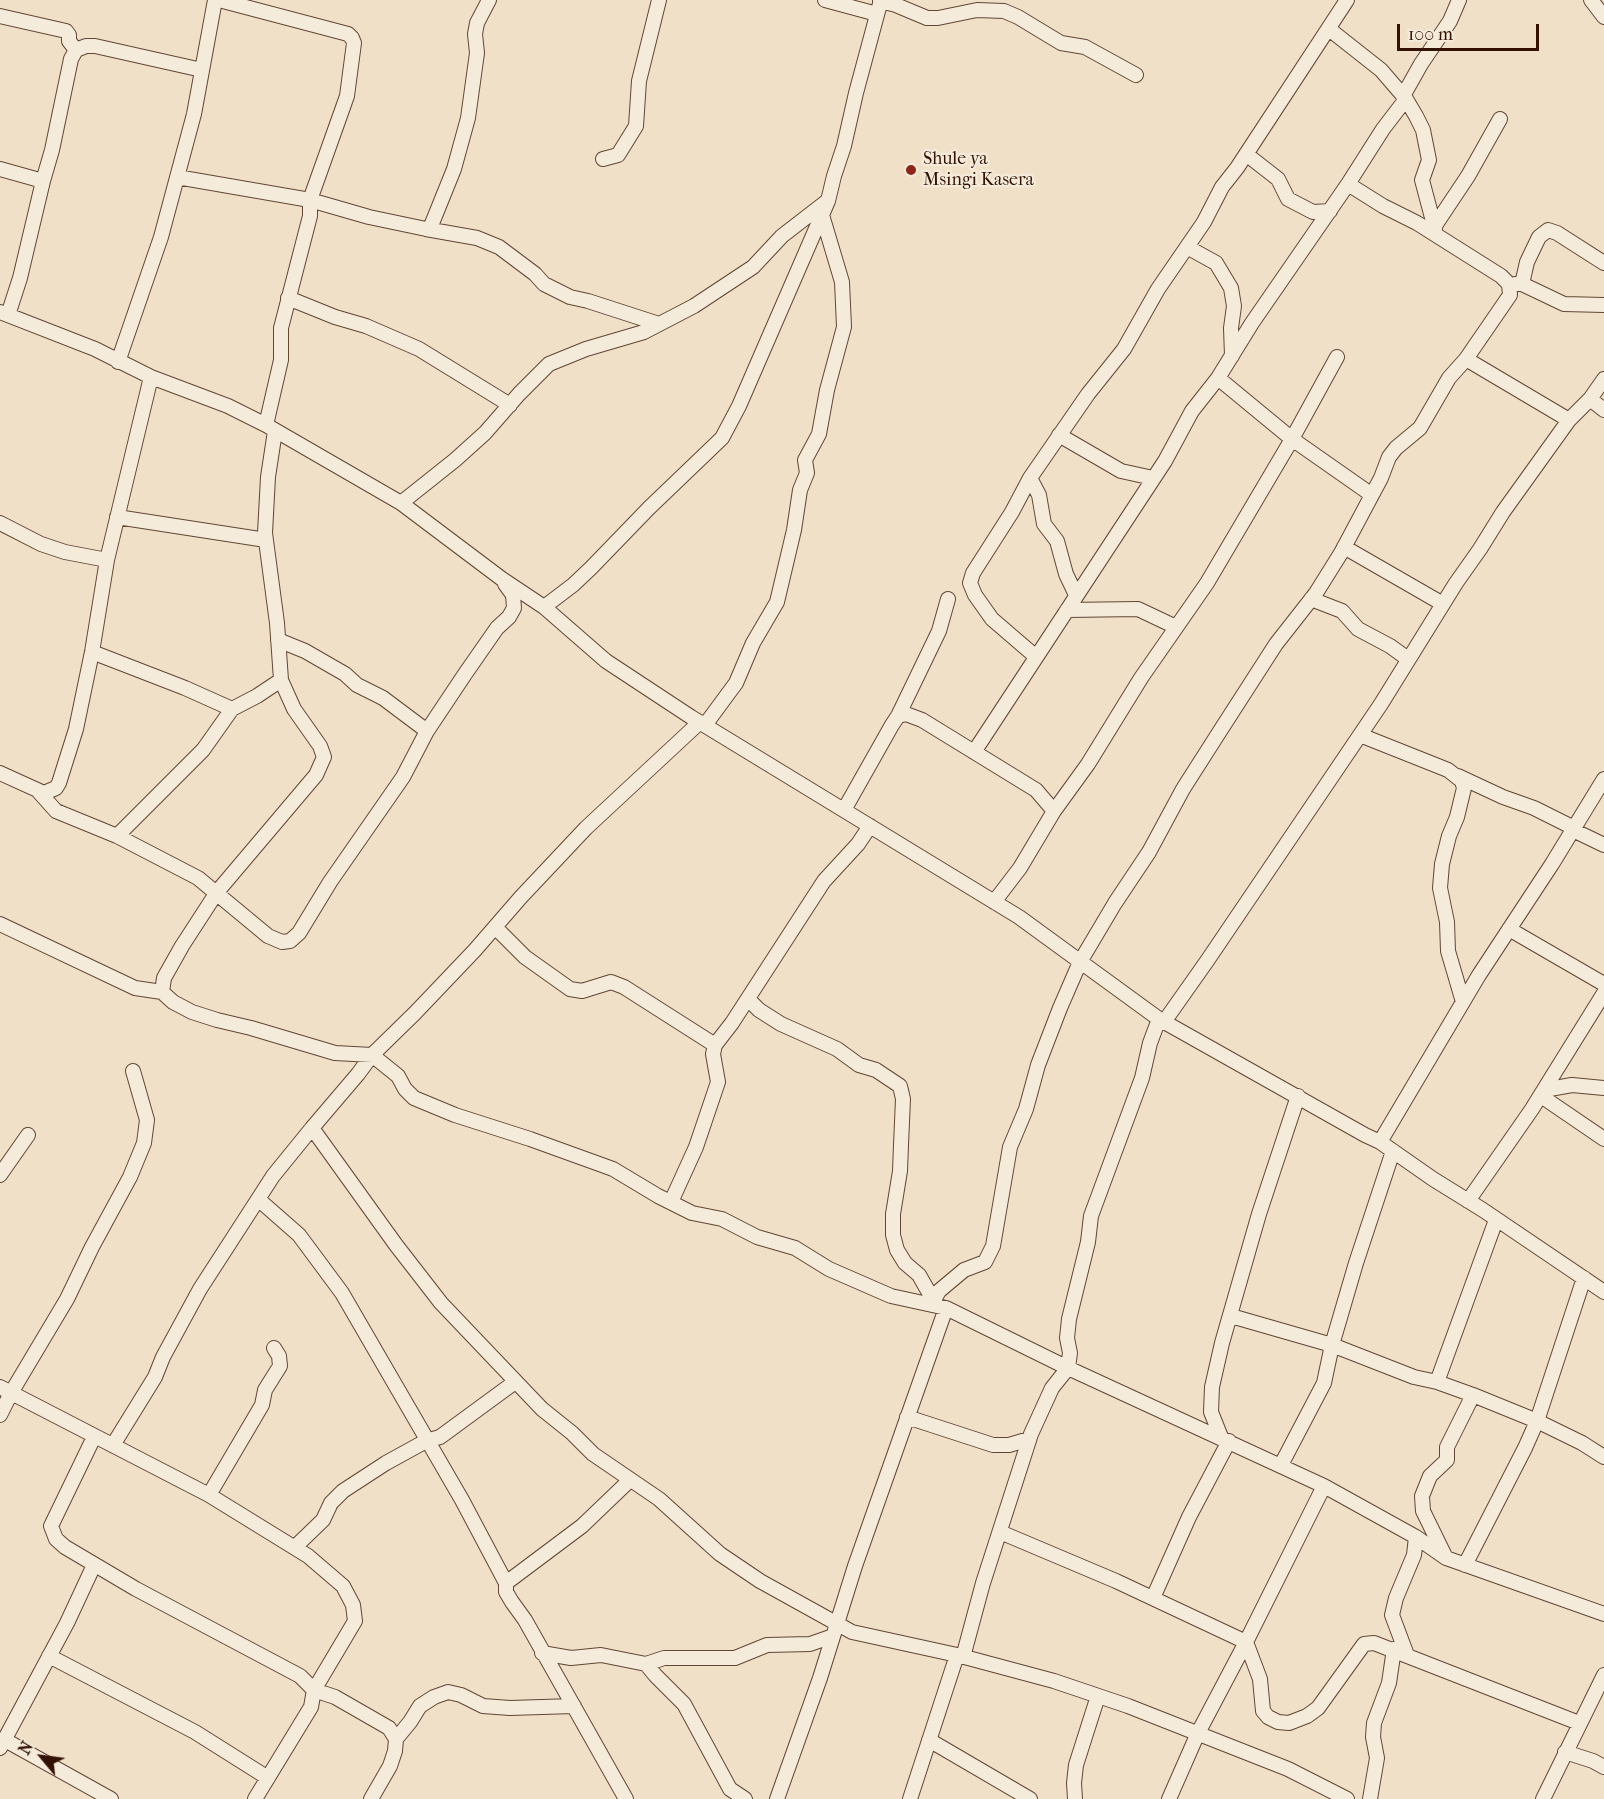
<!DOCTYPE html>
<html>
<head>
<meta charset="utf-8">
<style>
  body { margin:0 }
  #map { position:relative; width:1604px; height:1799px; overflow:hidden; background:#f0e0c8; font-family:"IM FELL French Canon",serif }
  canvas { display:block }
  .north { position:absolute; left:12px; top:1727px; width:60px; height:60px; -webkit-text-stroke:4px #f5ebdb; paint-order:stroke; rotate:299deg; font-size:16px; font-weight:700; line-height:24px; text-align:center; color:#331203 }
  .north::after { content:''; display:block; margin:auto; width:21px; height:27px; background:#331203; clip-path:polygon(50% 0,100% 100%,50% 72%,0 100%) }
  .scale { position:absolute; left:1397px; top:24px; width:142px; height:27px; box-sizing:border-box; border:3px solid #331203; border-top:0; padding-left:8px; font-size:18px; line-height:21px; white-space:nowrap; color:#331203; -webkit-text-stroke:4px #f5ebdb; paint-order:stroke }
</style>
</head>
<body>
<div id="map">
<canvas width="1604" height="1799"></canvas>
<div class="north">N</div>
<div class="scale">100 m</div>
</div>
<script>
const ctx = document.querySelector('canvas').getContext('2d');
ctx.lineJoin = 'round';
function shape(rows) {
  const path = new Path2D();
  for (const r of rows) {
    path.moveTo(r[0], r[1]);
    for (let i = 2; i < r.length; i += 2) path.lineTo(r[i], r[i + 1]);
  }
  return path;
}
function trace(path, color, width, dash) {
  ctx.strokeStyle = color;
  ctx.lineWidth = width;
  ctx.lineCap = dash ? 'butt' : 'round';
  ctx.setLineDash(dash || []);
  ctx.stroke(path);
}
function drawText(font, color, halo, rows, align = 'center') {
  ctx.font = font + ' "IM FELL French Canon",serif';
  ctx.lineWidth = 4.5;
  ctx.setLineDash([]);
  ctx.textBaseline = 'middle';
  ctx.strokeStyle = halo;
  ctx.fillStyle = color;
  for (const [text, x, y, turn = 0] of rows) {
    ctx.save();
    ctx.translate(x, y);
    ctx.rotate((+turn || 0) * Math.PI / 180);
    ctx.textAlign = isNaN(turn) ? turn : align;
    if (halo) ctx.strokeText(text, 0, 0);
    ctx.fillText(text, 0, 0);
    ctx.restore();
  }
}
const minor = shape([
  [219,0,348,34,352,38,354,43,347,96,310,200,310,216,281,328,281,360,266,425],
  [825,0,877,14],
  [1591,0,1604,17],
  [880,1,896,5,927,18,938,18,977,10,1004,11,1018,17,1061,43,1085,47,1136,75],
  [0,16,66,31,69,35,69,41,76,50],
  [1329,29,1381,70,1406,99,1416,116,1423,130,1429,160,1422,180,1435,229],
  [1403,96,1421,64,1450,21,1459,0],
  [1246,154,1278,179,1288,199,1313,212,1330,211],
  [603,159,618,155,636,126,639,81,659,0],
  [0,169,43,181],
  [177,177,310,200,369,217,426,229,431,226,454,169,468,118,477,53,475,34,477,23,489,0],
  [426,229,477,238,499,247,535,274,544,284,570,297,588,301,659,324],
  [1434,231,1436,224,1468,176,1500,119],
  [1187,247,1216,263,1231,288,1234,306,1231,328,1232,356],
  [1515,284,1522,284,1564,304,1604,305],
  [1522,284,1527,262,1539,237,1548,230,1557,233,1604,263],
  [288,298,335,317,366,326,419,349,510,405],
  [0,312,95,349,151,377,228,406,266,425,401,503,502,579,544,607,606,661,691,717,1019,917,1159,1019,1365,1135,1380,1142,1433,1179,1483,1210,1604,1292],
  [8,315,20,278,43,181,52,150,71,59,76,50,86,46,95,46,202,70],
  [1466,359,1569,420],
  [118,362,161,237,194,114,215,0],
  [1218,378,1292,439,1372,495],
  [1590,399,1604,410],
  [275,431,268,477,265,533,277,623,281,680,294,709,320,746,324,757,316,775,217,892,182,946,164,978,162,992,173,1002,192,1012,217,1020,251,1028,335,1053,372,1055,398,1076,405,1089,414,1098,455,1115,530,1139,613,1169,658,1196,692,1213,722,1219,757,1237,795,1248,829,1269,891,1296,946,1308,1068,1368,1324,1486,1416,1537,1446,1558,1604,1614],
  [1059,435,1121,471,1153,478],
  [1030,478,1039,495,1044,524,1057,541,1066,574,1076,595],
  [401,503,455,460,485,433,519,394,549,364,586,349,644,332,694,306,753,267,782,236,826,202],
  [117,517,266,540],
  [0,523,41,544,65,552,107,560],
  [1344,547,1443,604],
  [1311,599,1342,611,1358,629,1390,646,1408,659],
  [544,607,573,585,591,568,649,508,722,438,739,406,828,201,834,176,844,146,856,93,881,0],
  [1067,610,1138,609,1176,627],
  [278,640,305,651,345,674,357,685,383,698,427,731],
  [92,652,185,688,232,709,257,696,281,680],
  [1035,656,992,619,975,595,970,583,973,573,1012,512,1030,478,1088,394,1124,349,1158,289,1204,222,1222,187,1237,168,1347,0],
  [898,716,939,631,948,599],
  [705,725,736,683,753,643,777,602,794,530,800,490,807,473,805,460,819,434,827,390,844,327,842,282,822,215],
  [1360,735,1448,770,1462,781,1464,788,1457,817,1449,836,1442,864,1440,888,1447,922,1448,951,1463,1002],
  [974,752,1165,461,1192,411,1218,378,1252,323,1348,184,1383,129,1406,99],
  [0,773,44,793,56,788,59,783,76,729,92,652,107,560,151,377],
  [1458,776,1503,797,1534,808,1574,828],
  [39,792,56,811,117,836,198,878,268,936,282,942,290,941,299,933,330,882,403,777,427,731,465,674,497,628,509,617,514,608,513,595,505,584],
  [844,810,892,725,898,716,906,714,922,720,1036,790,1054,811],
  [1573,830,1604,845],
  [117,836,203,750,232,709],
  [994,902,1020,868,1054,811,1088,764,1141,678,1207,583,1292,439,1337,357],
  [0,924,135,988,162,992],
  [495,927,525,957,570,989,582,991,611,982,624,987,715,1045],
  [1509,929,1604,984],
  [748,999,759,1010,781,1024,837,1049,859,1065,876,1070,900,1086,903,1099,901,1145,900,1171,893,1214,893,1235,897,1250,905,1263,919,1275,936,1305],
  [1164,1022,1207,961,1381,704,1456,583,1480,549,1503,512,1569,420,1590,399,1604,379],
  [1544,1090,1572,1085,1604,1088],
  [1541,1096,1604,1139],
  [312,1128,396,1245,441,1303,542,1409,572,1433,593,1454,659,1499,720,1554,760,1581,852,1632,957,1655,1054,1681,1128,1706,1288,1769,1347,1799],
  [1380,1142,1479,975,1552,864,1604,779],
  [0,1175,28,1135],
  [258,1199,299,1235,342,1293,462,1500,506,1583],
  [1468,1201,1532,1109,1604,993],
  [671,1202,696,1147,718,1082,713,1054,715,1045,732,1023,824,881,858,844,870,826],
  [936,1305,935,1298,939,1291,964,1270,985,1262,993,1246,1010,1147,1026,1109,1038,1065,1060,1008,1080,962,1115,903,1149,852,1183,789,1220,731,1276,644,1316,593,1341,553,1381,478,1389,457,1396,448,1420,428,1449,378,1466,359,1510,295,1509,284,1501,276,1417,223,1383,206,1348,184],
  [1231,1316,1332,1345,1414,1377,1437,1382,1473,1395,1537,1421,1582,1443,1604,1457],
  [1437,1382,1496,1220],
  [0,1387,209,1495,308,1556,343,1586,353,1605,355,1621,314,1690,335,1697,389,1728,396,1739,395,1751,390,1766,371,1799],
  [0,1415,11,1393,67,1299,92,1247,130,1177,144,1143,147,1120,133,1071],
  [907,1417,993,1445,1009,1445,1029,1439],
  [94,1437,51,1526,56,1539,65,1547,136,1589,300,1676,314,1690,311,1707,255,1799],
  [1221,1437,1211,1412,1212,1387,1222,1343,1259,1214,1298,1096],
  [113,1445,155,1377,163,1357,200,1289,273,1176,312,1128,358,1074,372,1055,415,1013,475,950,521,897,586,828,700,722],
  [1281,1465,1324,1383,1332,1345,1356,1263,1393,1151],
  [209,1495,262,1405,265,1390,280,1366,279,1356,274,1348],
  [1000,1532,1116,1581,1246,1642,1260,1679,1263,1711,1268,1717,1278,1722,1289,1723,1307,1716,1318,1708,1364,1644,1374,1643,1579,1723],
  [295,1547,323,1520,331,1503,343,1491,386,1463,426,1441,440,1437,515,1382],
  [1445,1556,1423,1511,1422,1496,1430,1476,1447,1460,1447,1447,1473,1395],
  [1465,1565,1525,1448,1537,1421,1584,1278],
  [1153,1598,1189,1517,1229,1441],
  [542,1653,571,1658,601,1655,646,1664,664,1658,735,1658,767,1645,810,1644,833,1636],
  [1407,1655,1392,1615,1396,1598,1414,1555,1416,1537],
  [49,1656,195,1732,268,1778],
  [963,1657,983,1583,1031,1434,1052,1388,1068,1368,1070,1353,1067,1338,1069,1319,1088,1242,1091,1216,1142,1078,1150,1043,1159,1019],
  [646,1664,655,1675,684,1704,730,1789,745,1799],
  [396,1739,410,1722,420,1706,434,1697,448,1692,461,1695,483,1706,510,1708,574,1706],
  [5,1740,111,1799],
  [929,1740,1030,1799],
  [0,1748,67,1623,94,1565],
  [1565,1752,1593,1761,1604,1767],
  [626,1799,525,1620,512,1602,506,1592,506,1583,582,1526,630,1480],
  [777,1799,820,1678,855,1566,946,1308],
  [910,1799,957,1655],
  [1075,1799,1074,1783,1076,1765,1098,1696],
  [1169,1799,1198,1733,1246,1642,1324,1486],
  [1370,1799,1377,1758,1373,1737,1374,1723,1389,1683,1394,1649],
  [1543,1799,1604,1675]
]);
trace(minor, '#624634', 16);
trace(minor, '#f5ebdb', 14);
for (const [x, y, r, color] of [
  [911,170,6,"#8f2418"]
]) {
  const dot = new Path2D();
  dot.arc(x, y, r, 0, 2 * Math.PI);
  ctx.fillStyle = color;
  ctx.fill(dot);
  trace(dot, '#f5ebdb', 2);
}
drawText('18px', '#331203', '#f5ebdb', [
  ["Shule ya",923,160],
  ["Msingi Kasera",923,181]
], 'left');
</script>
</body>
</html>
